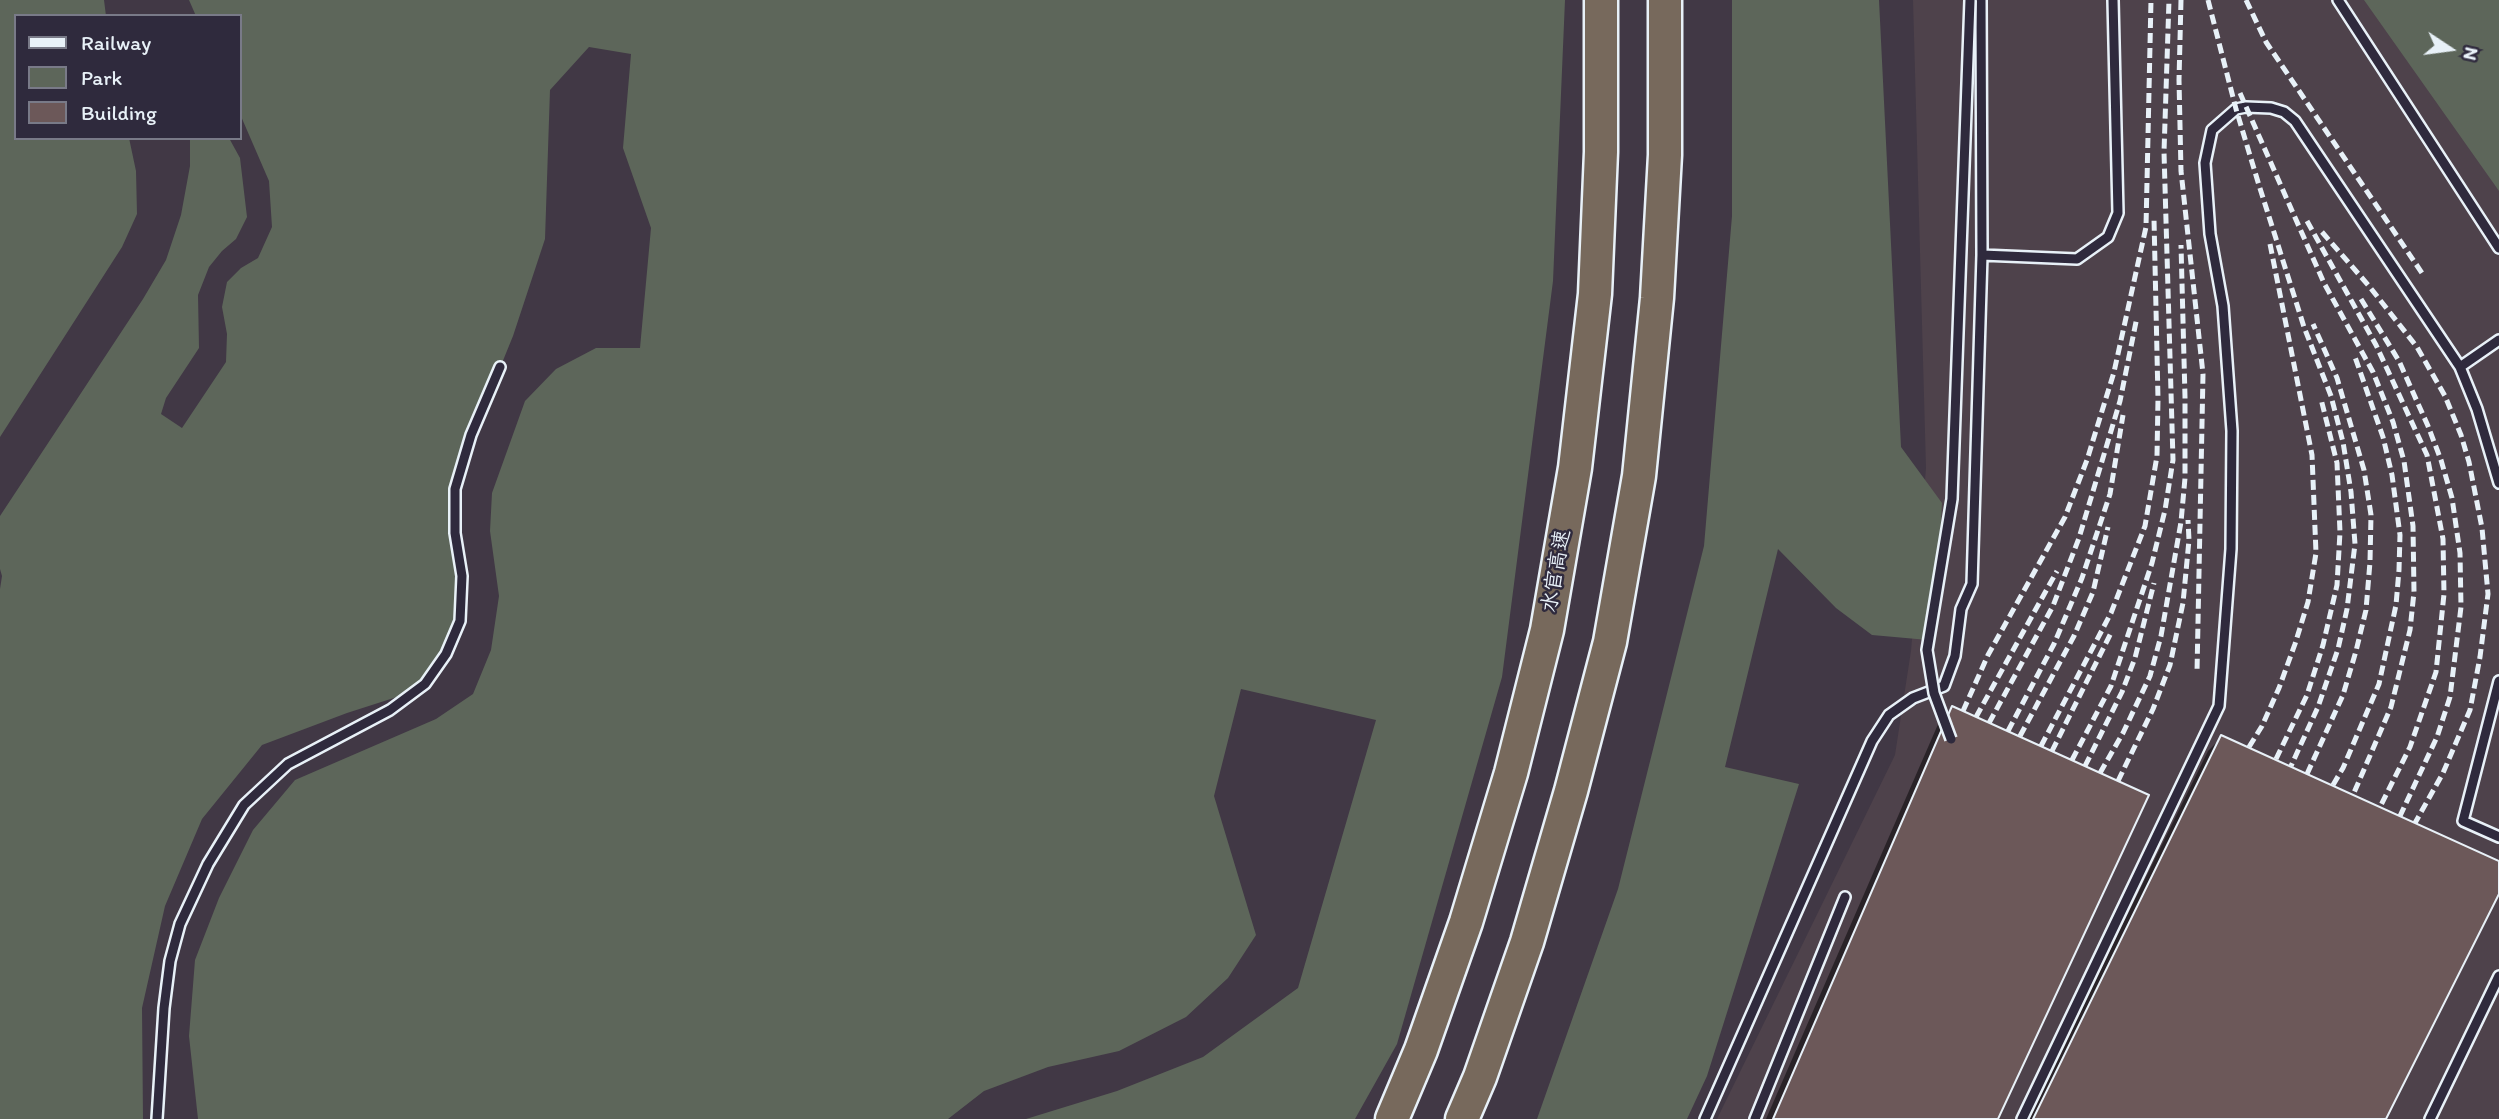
<!DOCTYPE html>
<html>
<head>
<meta charset="utf-8">
<style>
  body { margin:0 }
  #map { position:relative; width:2499px; height:1119px; overflow:hidden; background:#413845; font-family:Itim,sans-serif }
  canvas { display:block }
  .legend { position:absolute; left:14px; top:14px; width:228px; height:126px; box-sizing:border-box; background:#2f2a3d; border:2px solid #797a88; margin:0; padding:9px 12px; list-style:none; font-size:21px; color:#e8f1f8 }
  .legend li { display:flex; align-items:center; gap:14px; height:35px }
  .legend b { width:35px; border:2px solid #797a88 }
  .north { position:absolute; left:2415px; top:14px; width:70px; height:70px; -webkit-text-stroke:5px #2f2a3d; paint-order:stroke; rotate:103deg; font-size:19px; font-weight:700; line-height:28px; text-align:center; color:#e8f1f8 }
  .north::after { content:''; display:block; margin:auto; width:24px; height:32px; background:#e8f1f8; clip-path:polygon(50% 0,100% 100%,50% 72%,0 100%) }
</style>
</head>
<body>
<div id="map">
<canvas width="2499" height="1119"></canvas>
<ul class="legend">
<li><b style="height:9px;background:#e8f1f8"></b>Railway</li>
<li><b style="height:19px;background:#5d665a"></b>Park</li>
<li><b style="height:19px;background:#6c5859"></b>Building</li>
</ul>
<div class="north">N</div>
</div>
<script>
const ctx = document.querySelector('canvas').getContext('2d');
ctx.lineJoin = 'round';
function paint(path, color) {
  ctx.fillStyle = color;
  ctx.fill(path, 'evenodd');
}
function shape(rows) {
  const path = new Path2D();
  for (const r of rows) {
    path.moveTo(r[0], r[1]);
    for (let i = 2; i < r.length; i += 2) path.lineTo(r[i], r[i + 1]);
  }
  return path;
}
function trace(path, color, width, dash) {
  ctx.strokeStyle = color;
  ctx.lineWidth = width;
  ctx.lineCap = dash ? 'butt' : 'round';
  ctx.setLineDash(dash || []);
  ctx.stroke(path);
}
function drawText(font, color, halo, rows, align = 'center') {
  ctx.font = font + ' Itim,"LXGW WenKai TC",sans-serif';
  ctx.lineWidth = 5;
  ctx.setLineDash([]);
  ctx.textBaseline = 'middle';
  ctx.strokeStyle = halo;
  ctx.fillStyle = color;
  for (const [text, x, y, turn = 0] of rows) {
    ctx.save();
    ctx.translate(x, y);
    ctx.rotate((+turn || 0) * Math.PI / 180);
    ctx.textAlign = isNaN(turn) ? turn : align;
    if (halo) ctx.strokeText(text, 0, 0);
    ctx.fillText(text, 0, 0);
    ctx.restore();
  }
}
paint(shape([
  [1913,0,2378,0,2499,164,2499,1119,1717,1119,1895,755,1911,651,1926,468]
]), '#4e424b');
paint(shape([
  [0,0,104,0,106,16,16,16,16,138,129,138,136,171,137,214,122,247,0,437],
  [189,0,1565,0,1553,281,1502,677,1397,1044,1355,1119,1026,1119,1117,1091,1203,1057,1298,988,1376,720,1241,689,1214,796,1256,935,1228,978,1186,1017,1119,1051,1048,1067,984,1091,948,1119,198,1119,189,1036,195,960,219,898,253,830,295,780,436,719,473,694,491,650,499,596,490,531,492,493,525,401,556,369,596,348,640,348,651,228,623,148,631,54,589,47,550,90,545,239,513,336,467,449,459,509,465,608,457,645,440,672,403,695,347,713,262,745,202,819,165,906,142,1008,143,1119,0,1119,0,589,2,576,0,569,0,516,143,299,166,260,181,215,190,166,190,138,229,138,240,158,247,217,236,239,222,251,209,267,198,295,199,348,166,398,161,414,182,428,226,362,227,334,222,307,227,282,241,268,258,258,272,227,269,181,240,114,240,16,196,16],
  [1732,0,1879,0,1901,447,1942,503,1938,576,1928,640,1872,635,1836,608,1778,549,1725,767,1799,784,1707,1076,1687,1119,1537,1119,1618,889,1704,546,1732,216],
  [2364,0,2499,0,2499,191]
]), '#5d665a');
paint(shape([
  [1952,708,1996,1119,1766,1119,1939,722],
  [2222,737,2499,863,2499,890,2384,1119,2027,1119,2208,751]
]), '#0007');
const building = shape([
  [1952,706,2149,795,1998,1119,1773,1119,1952,706],
  [2221,735,2499,861,2499,894,2386,1119,2033,1119,2221,735]
]);
paint(building, '#6c5859');
trace(building, '#e8f1f8', 2);
const service = shape([
  [2338,0,2499,248],
  [1982,255,2077,259,2108,237,2118,213,2113,0],
  [2460,367,2499,340],
  [2499,681,2463,821,2499,837],
  [157,1119,164,1008,170,961,180,924,208,864,244,805,288,764,390,710,425,684,446,654,460,621,462,576,455,533,455,489,471,435,500,367],
  [1705,1119,1872,741,1889,715,1913,698,1944,686,1955,656,1961,609,1972,584,1982,255,1981,0],
  [1755,1119,1845,897],
  [2022,1119,2219,706,2231,549,2232,431,2223,306,2210,234,2205,163,2212,130,2236,109,2246,107,2271,108,2284,112,2295,121,2460,367,2477,409,2499,483],
  [2430,1119,2499,976]
]);
const motorway = shape([
  [1392,1119,1421,1050,1466,922,1511,773,1547,630,1575,468,1595,294,1601,152,1601,0],
  [1462,1119,1480,1077,1527,942,1571,791,1610,642,1639,476,1657,298,1665,155,1665,0]
]);
trace(service, '#e8f1f8', 14);
trace(motorway, '#e8f1f8', 37);
trace(service, '#2f2a3d', 9);
trace(motorway, '#77695c', 32);
trace(shape([
  [2181,0,2179,80,2181,171,2203,374,2197,672],
  [2208,0,2236,109,2258,182,2304,327,2331,396,2343,442,2351,492,2355,544,2347,609,2338,649,2318,707,2291,766],
  [2246,0,2266,42,2422,273],
  [2240,93,2324,283,2373,372,2393,422,2404,461,2413,526,2414,592,2410,630,2391,707,2353,795],
  [2307,221,2376,345,2427,455,2443,539,2444,594,2436,672,2410,747,2380,807],
  [2322,232,2369,286,2417,347,2445,396,2461,435,2469,462,2482,528,2488,594,2480,657,2470,710,2443,773,2415,823],
  [2361,299,2399,361,2428,426,2441,460,2452,498,2460,553,2461,607,2450,697,2437,737,2400,816],
  [1963,711,1988,655,2065,517,2087,460,2114,372,2146,227,2151,0],
  [1976,717,2057,571],
  [1989,723,2053,606,2079,538,2120,401,2137,317],
  [2008,731,2054,644,2082,578,2110,494,2123,415],
  [2020,736,2074,636,2093,592,2108,527],
  [2041,746,2111,613,2145,526,2157,456,2158,399,2154,219],
  [2249,747,2262,726,2279,688,2295,644,2308,602,2316,553,2312,455,2270,244],
  [2052,751,2111,633],
  [2276,759,2307,695,2323,645,2337,585,2340,532,2337,463,2321,399],
  [2072,760,2111,686,2152,563,2165,510,2173,460,2164,152,2169,0],
  [2085,766,2122,692,2135,658,2154,583],
  [2100,773,2123,733,2150,676,2161,636,2181,522,2185,478,2185,397,2181,245],
  [2307,774,2343,695,2356,651,2366,610,2370,562,2371,515,2364,470,2337,378,2313,324],
  [2118,781,2153,709,2170,665,2183,603,2189,540,2188,520],
  [2333,785,2343,768,2379,684,2396,605,2399,570,2400,535,2392,475,2383,437,2355,357]
]), '#e8f1f8', 5, [10, 5]);
const serviceBridge = shape([
  [1951,739,1934,693,1927,650,1952,499,1970,0]
]);
trace(serviceBridge, '#e8f1f8', 14, []);
trace(serviceBridge, '#2f2a3d', 9);
drawText('21px', '#e8f1f8', '#2f2a3d', [
  ["水官高速",1557,571,-80]
]);
</script>
</body>
</html>
